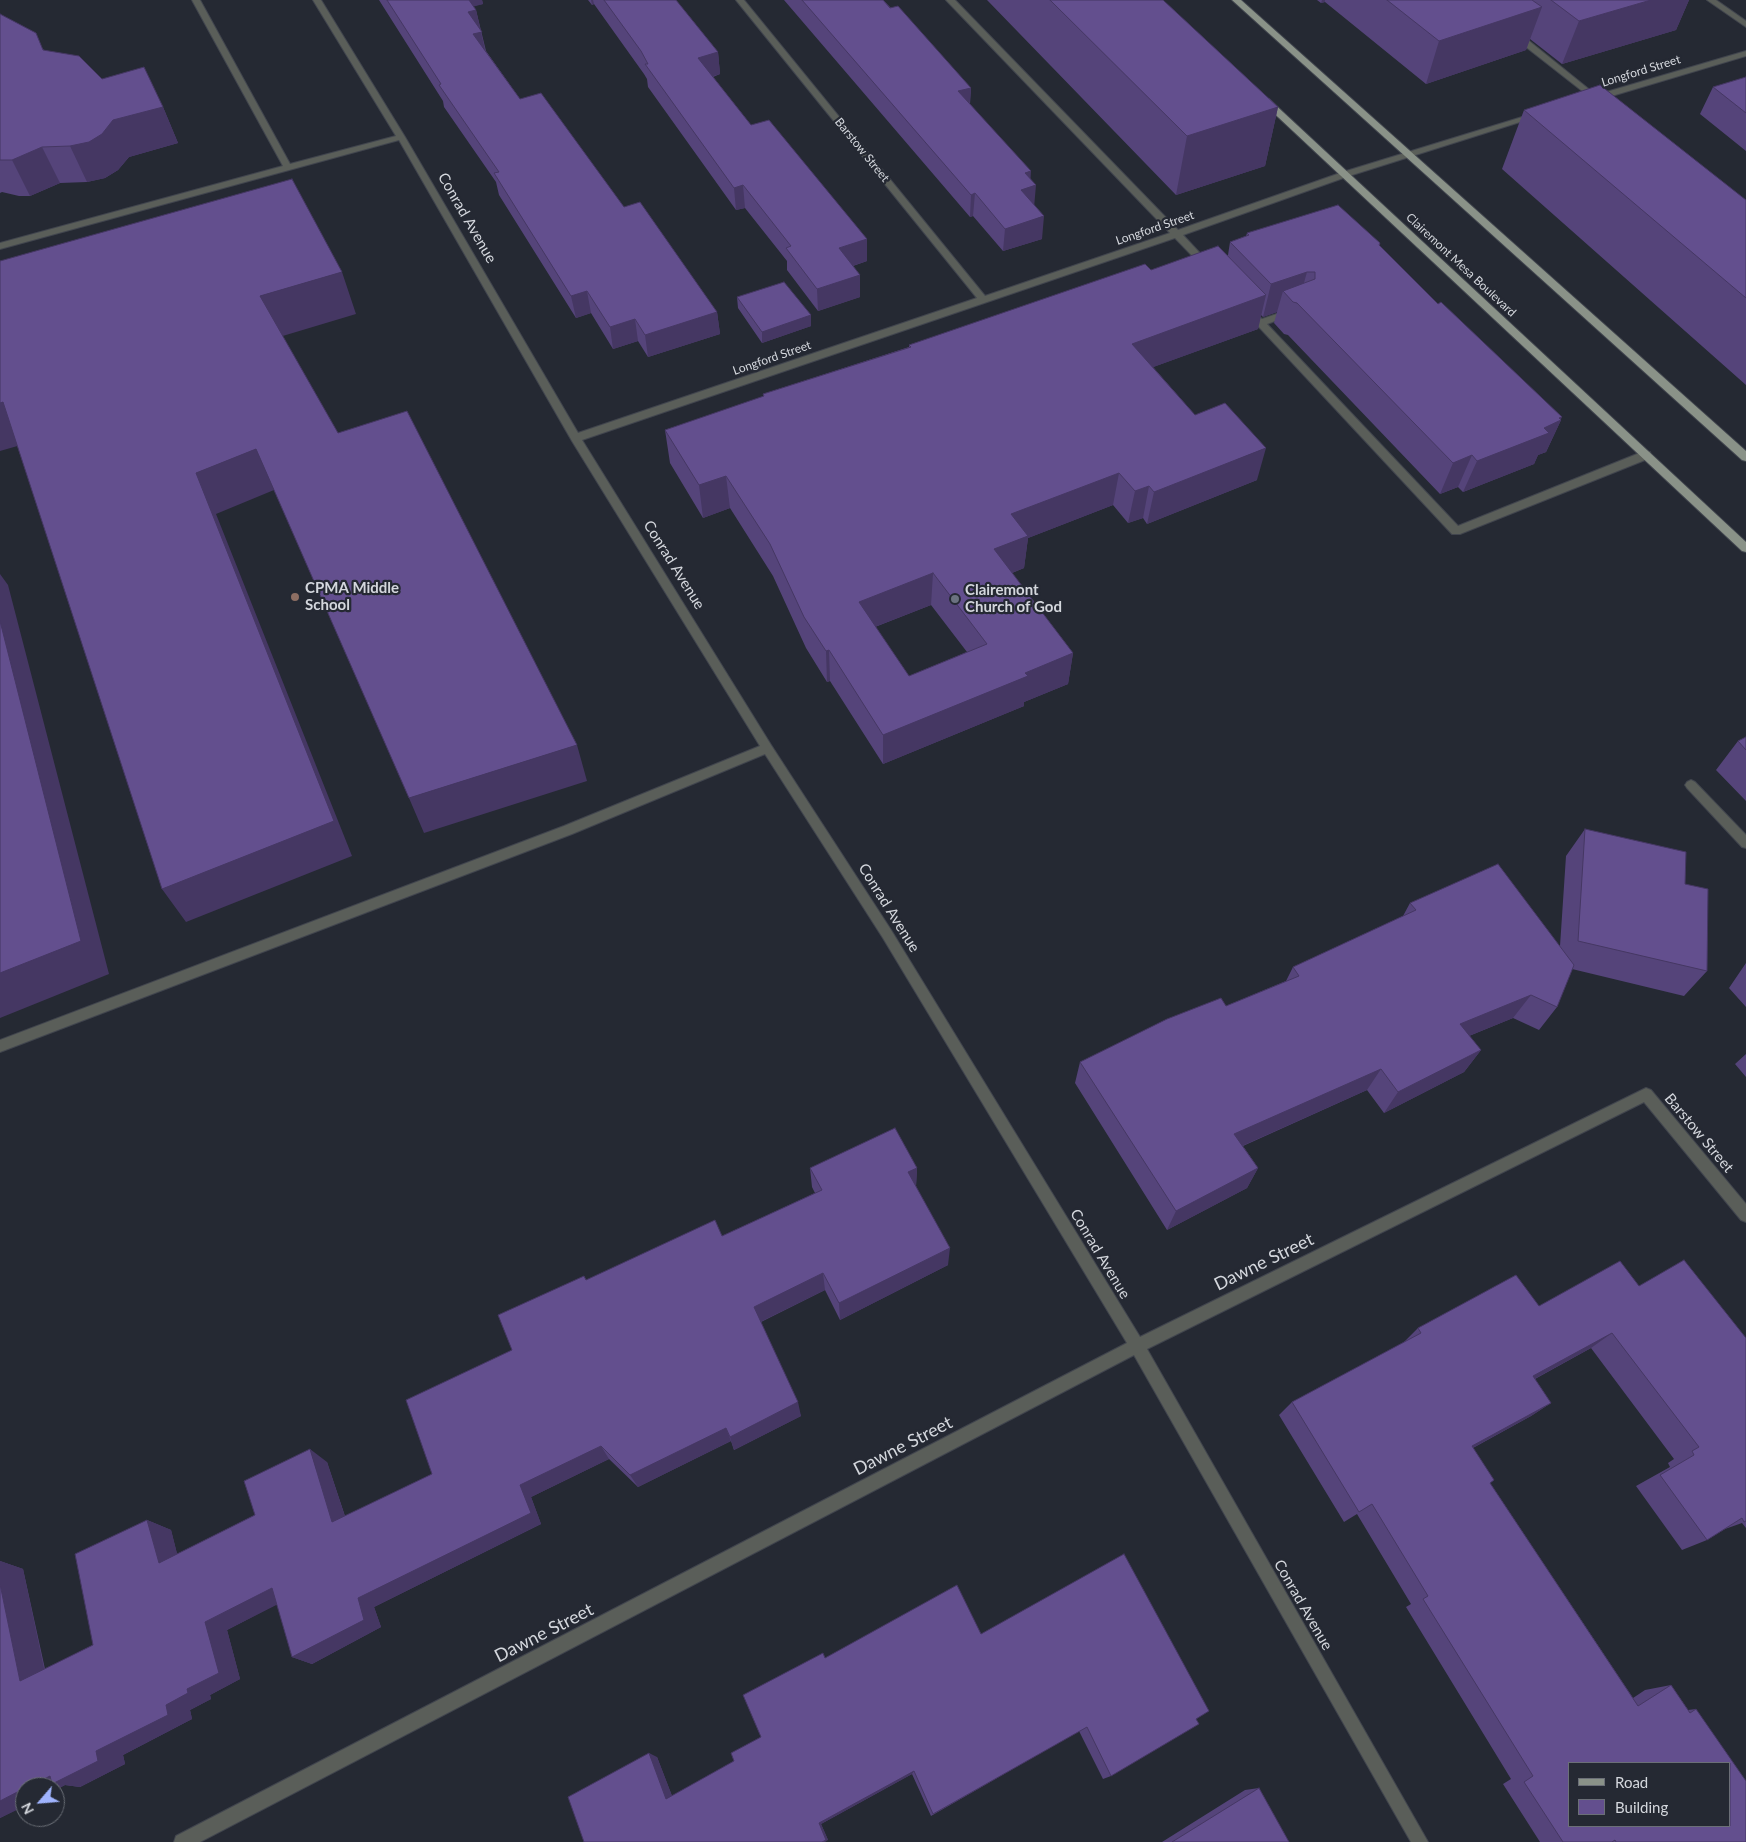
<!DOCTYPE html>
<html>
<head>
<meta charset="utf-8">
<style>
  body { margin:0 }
  #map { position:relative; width:1746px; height:1842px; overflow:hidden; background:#252933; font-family:Lato,sans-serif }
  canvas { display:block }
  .legend { position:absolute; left:1568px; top:1762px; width:162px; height:65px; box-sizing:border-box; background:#252933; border:1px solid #6b6f77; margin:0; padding:6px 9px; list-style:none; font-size:15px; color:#d4d7dd }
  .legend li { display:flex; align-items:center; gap:10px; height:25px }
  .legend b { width:25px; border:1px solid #6b6f77 }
  .north { position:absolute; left:15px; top:1777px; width:50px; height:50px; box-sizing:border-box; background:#252933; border:1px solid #6b6f77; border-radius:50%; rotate:243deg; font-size:14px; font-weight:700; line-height:20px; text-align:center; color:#d4d7dd }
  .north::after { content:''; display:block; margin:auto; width:18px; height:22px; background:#9fb3fd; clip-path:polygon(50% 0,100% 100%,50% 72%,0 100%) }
</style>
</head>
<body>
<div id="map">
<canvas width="1746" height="1842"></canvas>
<ul class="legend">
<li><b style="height:6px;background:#8a9288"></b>Road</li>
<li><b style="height:14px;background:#634f8e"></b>Building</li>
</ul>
<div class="north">N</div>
</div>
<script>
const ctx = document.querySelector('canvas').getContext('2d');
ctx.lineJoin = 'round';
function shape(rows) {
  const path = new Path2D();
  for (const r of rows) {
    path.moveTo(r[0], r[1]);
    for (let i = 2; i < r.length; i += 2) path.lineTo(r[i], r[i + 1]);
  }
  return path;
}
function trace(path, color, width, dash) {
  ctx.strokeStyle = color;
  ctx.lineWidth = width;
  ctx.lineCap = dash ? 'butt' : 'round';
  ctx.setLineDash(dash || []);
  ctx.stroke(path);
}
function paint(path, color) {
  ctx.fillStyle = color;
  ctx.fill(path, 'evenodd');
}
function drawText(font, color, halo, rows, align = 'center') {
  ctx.font = font + ' Lato,sans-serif';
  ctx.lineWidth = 4.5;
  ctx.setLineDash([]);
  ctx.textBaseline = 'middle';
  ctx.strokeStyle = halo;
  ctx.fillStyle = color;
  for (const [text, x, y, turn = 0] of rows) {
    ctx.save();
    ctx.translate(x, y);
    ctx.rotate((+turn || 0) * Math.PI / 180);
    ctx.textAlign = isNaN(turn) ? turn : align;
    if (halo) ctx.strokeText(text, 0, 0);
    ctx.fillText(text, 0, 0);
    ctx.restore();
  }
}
const minor = shape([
  [192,0,200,0,290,164,396,136,313,0,321,0,405,137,578,433,977,298,736,0,744,0,985,296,1170,233,946,0,955,0,1178,230,1343,172,1532,114,1539,116,1349,176,1183,235,1210,264,1210,268,1204,268,1175,238,582,440,771,745,891,930,1140,1337,1646,1088,1651,1090,1746,1204,1746,1222,1741,1220,1644,1102,1147,1349,1428,1842,1411,1842,1134,1355,200,1842,174,1842,176,1836,1127,1343,883,938,765,754,572,834,0,1052,0,1040,564,826,760,746,572,441,399,140,0,249,0,243,283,166,192,0],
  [1707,0,1716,0,1746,21,1746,27,1707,0],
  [1512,32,1518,32,1596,95,1746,51,1746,56,1595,101,1512,36,1512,32],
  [1248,307,1262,319,1288,310,1294,310,1294,314,1267,324,1458,526,1642,452,1650,452,1651,455,1650,458,1460,534,1452,534,1245,312,1245,308,1248,307],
  [1691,780,1695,782,1746,835,1746,848,1742,847,1687,788,1685,785,1687,782,1691,780]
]);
const major = shape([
  [1232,0,1241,0,1746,451,1746,461,1742,460,1232,0],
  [1263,99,1269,99,1746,542,1746,552,1742,551,1263,103,1263,99]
]);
trace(minor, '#41454e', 2);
trace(major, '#41454e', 2);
paint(minor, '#5a5e59');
paint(major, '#8a9288');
paint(shape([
  [379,0,482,0,483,4,473,6,476,10,486,51,520,99,624,207,717,312,720,334,648,357,638,341,613,349,591,313,576,318,499,195,496,182,444,107,443,101],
  [588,0,676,0,718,52,720,74,713,77,751,125,867,239,867,261,853,266,860,275,860,297,818,311,787,270,787,261,745,208,736,210,648,87,647,79,644,74,594,4,592,5],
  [784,0,883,0,971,88,970,104,1030,179,1034,205,1042,239,1003,251,973,216,970,217],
  [987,0,1163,0,1278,107,1265,166,1176,195],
  [1317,0,1689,0,1676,30,1562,64,1530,39,1526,50,1426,84,1325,2,1321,3],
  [0,14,44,50,102,79,163,107,178,143,129,157,118,170,105,178,87,182,60,183,30,196,19,196,2,192,0,193],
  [1746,77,1746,151,1700,114,1713,87],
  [1524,110,1746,200,1746,385,1502,169],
  [1247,233,1380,243,1380,246,1438,304,1561,420,1546,452,1538,455,1534,464,1463,492,1458,487,1440,494,1288,335,1284,334,1274,323,1277,312,1263,317,1261,315,1258,329,1153,367,1195,415,1257,480,1147,524,1143,518,1128,523,1113,505,1028,538,1024,568,1012,573,1073,653,1068,684,1024,702,1024,706,883,764,830,681,827,682,806,648,773,576,730,508,703,518,670,463,665,430,763,397,763,394,909,347,909,345,1151,270,1228,255,1230,242,1246,236],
  [931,605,967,652,909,676,875,627],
  [737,297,811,315,811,326,762,343,738,308],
  [1746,737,1746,801,1716,770,1738,741],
  [1585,829,1685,884,1707,971,1684,996,1572,969,1557,1007,1539,1030,1513,1018,1469,1036,1481,1050,1464,1072,1384,1113,1367,1090,1243,1146,1258,1168,1247,1188,1167,1230,1075,1083,1080,1062,1226,1006,1286,981,1293,967,1403,916,1410,903,1560,946,1566,856],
  [1746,963,1746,1007,1729,988],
  [1746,1054,1746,1077,1735,1064],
  [810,1168,917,1168,916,1186,948,1265,840,1320,825,1290,761,1322,801,1416,734,1450,731,1441,638,1487,609,1459,531,1497,541,1524,374,1607,381,1627,312,1664,292,1657,277,1604,227,1630,240,1679,210,1695,211,1699,190,1710,192,1719,123,1755,125,1764,80,1787,65,1785,0,1818,0,1561,23,1569,45,1669,93,1645,147,1520,171,1530,177,1554,255,1515,327,1462,345,1516,432,1474,512,1350,586,1280,722,1236,815,1193,812,1187],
  [1639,1286,1746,1338,1746,1528,1742,1523,1725,1529,1707,1540,1682,1550,1636,1486,1670,1467,1668,1463,1674,1459,1591,1348,1535,1379,1551,1403,1531,1416,1473,1448,1490,1483,1633,1698,1645,1690,1671,1685,1688,1710,1696,1709,1746,1842,1540,1842,1503,1784,1511,1779,1406,1607,1411,1604,1357,1514,1344,1522,1279,1415,1292,1402,1403,1343,1418,1328,1539,1306],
  [981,1634,1196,1719,1111,1776,1103,1779,1079,1731,931,1816,912,1774,821,1824,828,1840,568,1797,657,1757,672,1796,734,1761,761,1737,825,1658],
  [1259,1788,1289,1842,1162,1842,1245,1790]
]), '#55447a');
paint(shape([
  [463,0,482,0,483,4,465,9],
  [591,0,593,0,594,4,592,5],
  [1322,0,1325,0,1325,2,1321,3],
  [1651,0,1689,0,1676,30,1562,64,1579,21],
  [1542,7,1526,50,1426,84,1439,41],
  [476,10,486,54,478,56,468,12],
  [718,52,720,74,701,80,698,58],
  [971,88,969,110,958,91],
  [163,107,178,143,129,157,118,170,105,178,87,182,70,146,113,120],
  [1278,107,1265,166,1176,195,1187,136],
  [42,147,60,183,30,196,12,160],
  [1031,171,1030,187,1036,185,1034,208,1021,190,1025,173],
  [743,185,745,208,736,210,734,188],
  [975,193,973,216,970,217,971,195],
  [1044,216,1042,239,1003,251,1005,229],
  [867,239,867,261,840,270,839,248],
  [342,272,356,314,276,338,260,296],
  [1307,272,1298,304,1283,291,1277,312,1263,317,1271,284],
  [860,275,860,297,818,311,817,289],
  [587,291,591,313,576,318,571,296],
  [1266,295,1258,329,1126,377,1132,344],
  [717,312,720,334,648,357,645,335],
  [811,315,811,326,762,343,762,332],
  [635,319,638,341,613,349,610,327],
  [3,402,28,443,0,451,0,403],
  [1562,417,1560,421,1561,420,1546,452,1538,455,1534,464,1463,492,1477,461,1544,428],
  [1266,448,1257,480,1147,524,1154,492],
  [256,449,274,490,216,514,352,856,186,922,162,889,196,473],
  [1472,455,1458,487,1440,494,1453,463],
  [1119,473,1113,505,1028,538,1024,568,992,581,994,549,1011,514],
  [726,476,730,508,703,518,699,485],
  [1149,486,1143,518,1128,523,1135,491],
  [933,573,931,605,859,633,859,602],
  [0,574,8,585,109,974,0,1018],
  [829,650,830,681,827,682,826,651],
  [1073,653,1068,684,1024,702,1024,706,883,764,883,735,1025,673],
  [577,745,587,781,424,833,409,798],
  [1531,995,1513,1018,1444,1046,1460,1024],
  [1481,1050,1464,1072,1384,1113,1398,1092],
  [1381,1069,1367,1090,1224,1154,1234,1134],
  [917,1168,916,1187,908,1172],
  [1258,1168,1247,1188,1167,1230,1176,1211],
  [950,1248,948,1265,840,1320,839,1303],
  [823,1273,825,1290,758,1323,754,1307],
  [1612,1333,1591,1348,1514,1390,1533,1376],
  [798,1402,801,1416,734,1450,730,1437],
  [1551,1403,1531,1416,1454,1458,1472,1446],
  [726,1428,731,1441,638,1487,630,1475],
  [601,1446,609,1459,531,1497,541,1524,374,1607,381,1627,312,1664,292,1657,358,1598,520,1485],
  [310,1449,327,1462,350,1532,332,1522],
  [147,1520,171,1530,182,1573,159,1563],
  [0,1561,23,1569,48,1687,20,1681,0,1584],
  [272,1588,292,1597,227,1630,240,1679,210,1695,211,1699,190,1710,192,1719,123,1755,125,1764,80,1787,65,1785,55,1790,55,1787,28,1787,96,1751,166,1705,187,1689,205,1622],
  [649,1753,657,1757,674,1801,666,1799],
  [914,1771,912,1774,821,1824,828,1840,825,1842,822,1842,819,1823],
  [25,1788,25,1806,0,1818,0,1801]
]), '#453763');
const building = shape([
  [387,0,469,0,476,10,468,12,482,32,473,34,520,99,541,93,624,207,640,202,717,312,645,335,635,319,610,327,587,291,571,296,494,173,499,172,439,85,441,84,387,0],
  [604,0,676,0,718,52,698,58,751,125,769,120,867,239,839,248,860,275,817,289,786,248,791,246,743,185,734,188,645,64,648,64,641,51,604,0],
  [802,0,883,0,890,8,898,6,971,88,958,91,1031,171,1025,173,1036,185,1021,190,1044,216,1005,229,975,193,971,195,802,0],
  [1050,0,1163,0,1278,107,1187,136,1050,0],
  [1387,0,1532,0,1542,7,1439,41,1387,0],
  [1551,0,1651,0,1579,21,1551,0],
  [0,14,36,33,43,50,79,56,102,79,144,67,163,107,113,120,102,134,89,142,70,146,42,147,12,160,0,160,0,14],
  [1746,77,1746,113,1713,87,1746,77],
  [1600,85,1746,200,1746,298,1524,110,1600,85],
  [292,179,342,272,260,296,338,433,407,411,577,745,409,798,256,449,196,473,334,821,162,889,3,402,0,403,0,261,292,179],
  [1338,205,1380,243,1379,245,1438,304,1441,302,1562,417,1559,418,1561,420,1544,428,1549,433,1477,461,1472,455,1453,463,1297,303,1293,302,1283,291,1315,279,1315,272,1307,272,1271,284,1230,242,1249,235,1247,233,1338,205],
  [1218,246,1266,295,1132,344,1195,415,1225,403,1266,448,1154,492,1149,486,1135,491,1119,473,1011,514,1028,536,994,549,1073,653,1025,673,1028,676,883,735,829,650,826,651,804,617,770,544,726,476,699,485,665,430,764,396,763,394,911,347,909,345,1145,264,1151,270,1218,246],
  [933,573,987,644,909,676,859,602,933,573],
  [784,282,811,315,762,332,737,297,784,282],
  [0,621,81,941,0,973,0,621],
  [1746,737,1746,750,1738,741,1746,737],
  [1585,829,1686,852,1685,884,1708,889,1707,971,1578,941,1585,829],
  [1498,864,1574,965,1557,1007,1531,995,1460,1024,1481,1050,1398,1092,1381,1069,1234,1134,1258,1168,1176,1211,1080,1062,1167,1019,1221,998,1226,1006,1299,976,1293,967,1416,910,1410,903,1498,864],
  [895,1128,917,1168,908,1172,950,1248,839,1303,823,1273,754,1307,798,1402,730,1437,726,1428,630,1475,601,1446,520,1485,531,1513,358,1598,364,1620,292,1657,272,1588,205,1622,219,1673,187,1689,188,1693,166,1705,168,1715,96,1751,98,1761,52,1784,50,1776,28,1787,25,1787,25,1788,0,1801,0,1584,20,1681,93,1645,75,1554,147,1520,159,1563,255,1515,244,1481,310,1449,332,1522,432,1474,406,1400,512,1350,498,1315,584,1276,586,1280,715,1220,722,1236,822,1190,810,1168,895,1128],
  [1684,1260,1746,1338,1746,1521,1744,1522,1742,1518,1707,1540,1660,1475,1694,1455,1692,1451,1699,1447,1612,1333,1533,1376,1551,1403,1472,1446,1494,1480,1490,1483,1638,1706,1671,1685,1690,1713,1696,1709,1746,1781,1746,1842,1616,1842,1615,1840,1612,1842,1563,1842,1524,1782,1533,1776,1423,1599,1428,1596,1372,1504,1359,1512,1292,1402,1421,1333,1418,1328,1516,1275,1539,1306,1620,1261,1639,1286,1684,1260],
  [1570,1763,1730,1763,1730,1826,1570,1826,1570,1763],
  [1124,1554,1209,1711,1196,1719,1199,1724,1111,1776,1087,1727,933,1814,914,1771,819,1823,826,1840,822,1842,584,1842,568,1797,649,1753,666,1799,734,1761,731,1753,761,1737,743,1695,823,1653,825,1658,957,1585,981,1634,1124,1554],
  [1259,1788,1289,1842,1172,1842,1259,1788]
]);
paint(building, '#634f8e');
trace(building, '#453763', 1);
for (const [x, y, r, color] of [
  [295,597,5,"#8d6e63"],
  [955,599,5,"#6b7280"]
]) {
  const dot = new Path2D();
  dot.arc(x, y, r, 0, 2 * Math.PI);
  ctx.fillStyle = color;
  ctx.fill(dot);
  trace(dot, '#252933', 2);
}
drawText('12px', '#d4d7dd', '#252933', [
  ["Longford Street",1641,71,-17],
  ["Barstow Street",862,150,51],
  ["Longford Street",1155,228,-19],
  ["Clairemont Mesa Boulevard",1461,265,43],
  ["Longford Street",772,358,-19]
]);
drawText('15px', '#d4d7dd', '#252933', [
  ["Conrad Avenue",467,218,60],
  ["Conrad Avenue",674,565,58],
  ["Conrad Avenue",889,908,58],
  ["Barstow Street",1699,1133,50],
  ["Conrad Avenue",1100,1254,59],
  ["Conrad Avenue",1303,1605,60]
]);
drawText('bold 15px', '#d4d7dd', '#252933', [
  ["CPMA Middle",305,588],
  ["School",305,605],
  ["Clairemont",965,590],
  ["Church of God",965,607]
], 'left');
drawText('18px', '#d4d7dd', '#252933', [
  ["Dawne Street",1264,1262,-26],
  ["Dawne Street",903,1446,-27],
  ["Dawne Street",544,1633,-27]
]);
</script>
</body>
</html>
